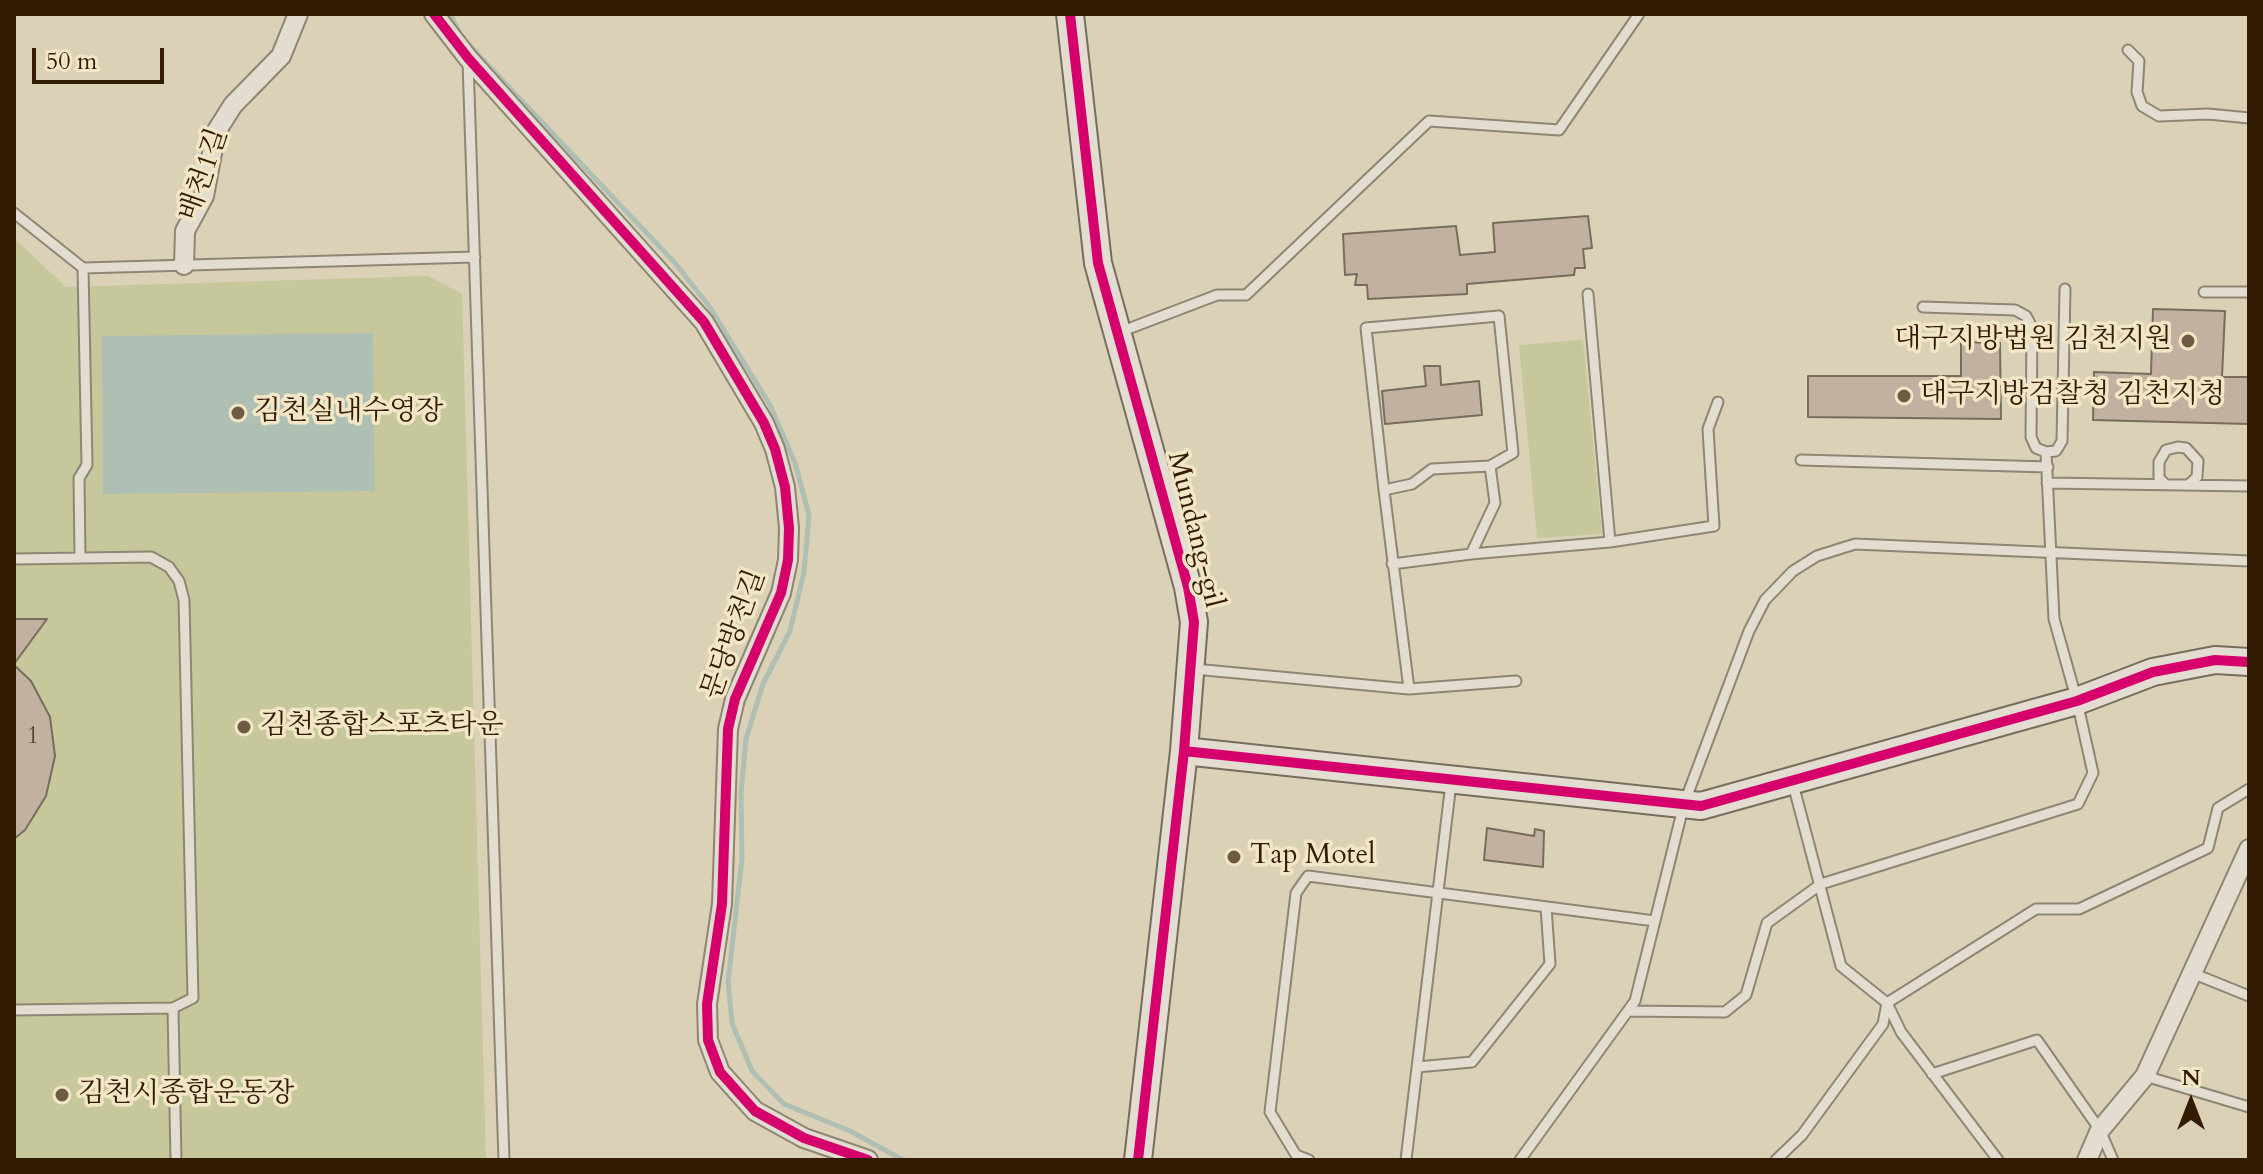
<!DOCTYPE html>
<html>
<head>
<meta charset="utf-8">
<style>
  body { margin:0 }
  #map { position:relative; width:2263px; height:1174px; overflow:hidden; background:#dad1b6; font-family:Cardo,serif }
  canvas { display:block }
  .frame { position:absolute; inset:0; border:16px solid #341b03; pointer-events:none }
  .north { position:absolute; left:2151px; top:1062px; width:80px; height:80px; -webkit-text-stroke:6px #f1e6c6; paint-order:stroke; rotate:0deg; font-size:22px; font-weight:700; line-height:32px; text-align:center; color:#341b03 }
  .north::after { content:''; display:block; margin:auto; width:28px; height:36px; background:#341b03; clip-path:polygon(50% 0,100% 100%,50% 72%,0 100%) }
  .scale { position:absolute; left:32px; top:48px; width:132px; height:36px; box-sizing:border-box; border:4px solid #341b03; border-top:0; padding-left:10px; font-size:24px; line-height:28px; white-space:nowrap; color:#341b03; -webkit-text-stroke:6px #f1e6c6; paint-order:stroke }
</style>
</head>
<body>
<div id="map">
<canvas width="2263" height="1174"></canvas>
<div class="frame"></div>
<div class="north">N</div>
<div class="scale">50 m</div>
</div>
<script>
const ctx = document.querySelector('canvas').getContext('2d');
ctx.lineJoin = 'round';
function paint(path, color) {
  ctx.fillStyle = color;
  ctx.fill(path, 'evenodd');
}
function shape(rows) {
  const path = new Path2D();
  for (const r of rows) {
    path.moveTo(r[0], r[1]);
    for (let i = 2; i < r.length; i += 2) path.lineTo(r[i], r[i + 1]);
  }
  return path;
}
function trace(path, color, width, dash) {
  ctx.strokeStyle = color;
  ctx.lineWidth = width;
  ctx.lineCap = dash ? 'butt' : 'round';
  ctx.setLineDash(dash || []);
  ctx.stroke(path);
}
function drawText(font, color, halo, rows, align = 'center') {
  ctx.font = font + ' Cardo,"Noto Serif KR",serif';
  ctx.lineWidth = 7;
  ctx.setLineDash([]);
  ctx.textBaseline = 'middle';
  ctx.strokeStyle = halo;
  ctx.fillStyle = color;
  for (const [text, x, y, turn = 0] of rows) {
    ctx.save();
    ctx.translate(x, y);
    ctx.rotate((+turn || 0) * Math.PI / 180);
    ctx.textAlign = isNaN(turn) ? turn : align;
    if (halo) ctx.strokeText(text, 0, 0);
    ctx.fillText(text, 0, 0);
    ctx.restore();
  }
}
paint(shape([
  [14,238,66,287,428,276,462,294,486,1160,14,1160],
  [1583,340,1602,534,1537,538,1519,345]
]), '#c7c79c');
paint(shape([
  [373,333,375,491,103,494,102,336]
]), '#afbfb4');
trace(shape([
  [450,14,460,34],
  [469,45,675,263,709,306,770,405,795,463,809,515,804,572,790,631,763,684,746,739,741,793,742,858,728,982,732,1023,752,1071,784,1104,850,1131,903,1160]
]), '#afbfb4', 5);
const building = shape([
  [1588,216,1592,248,1583,249,1585,268,1575,268,1574,275,1467,284,1467,294,1368,299,1367,285,1355,285,1357,274,1345,275,1343,234,1456,226,1460,255,1495,252,1493,223,1588,216],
  [2153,309,2225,311,2222,377,2249,377,2249,424,2093,420,2094,372,2151,374,2153,309],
  [1961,342,2000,343,2001,419,1808,417,1808,376,1961,376,1961,342],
  [1424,366,1440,366,1441,385,1479,381,1482,415,1385,424,1382,391,1426,386,1424,366],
  [14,619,47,619,14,664,14,619],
  [14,665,31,681,50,717,55,756,46,796,25,830,14,839,14,665],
  [1487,828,1534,836,1535,829,1544,831,1543,867,1484,860,1487,828]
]);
paint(building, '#c2b1a0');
trace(building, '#766d5c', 2);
const lane = shape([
  [2128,50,2139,61,2137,92,2142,106,2159,116,2208,114,2249,118],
  [468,61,504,1160],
  [14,213,83,268,475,257],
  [2204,292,2249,292],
  [1588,294,1610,542],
  [1923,307,2015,310,2026,316,2032,327,2031,437,2036,448,2046,452,2056,451,2062,441,2065,289],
  [1120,332,1217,295,1246,295,1429,121,1559,130,1639,14],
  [1801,460,2048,467],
  [2047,483,2249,486],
  [2165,484,2159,478,2159,462,2166,450,2178,447,2186,448,2198,461,2197,477,2188,485],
  [1384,490,1366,328,1499,316,1513,453,1490,466],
  [80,558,79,478,87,465,83,268],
  [14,559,151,557,169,567,179,581,184,600,193,998,173,1008,14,1010],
  [1392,564,1471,554,1610,542,1714,526,1708,429,1718,402],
  [1194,669,1409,689,1516,681],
  [1409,689,1384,490,1412,484,1432,469,1490,466,1495,503,1471,554],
  [1793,784,1841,966,1887,1003,1901,1032,1998,1160],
  [2192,973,2249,996],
  [173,1008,176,1160],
  [1628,1011,1725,1012,1746,995,1767,923,1821,884,2078,804,2093,773,2077,701,2054,619,2046,452],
  [1417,1067,1472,1062,1550,964,1546,907],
  [1932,1074,2037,1040,2100,1130,2113,1160],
  [2145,1076,2249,1107],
  [1309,1160,1296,1155,1270,1112,1296,893,1308,876,1655,921],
  [1406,1160,1451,783],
  [1520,1160,1635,1001,1684,804,1749,631,1765,600,1793,571,1817,556,1855,544,2249,561],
  [1776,1160,1802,1135,1883,1024,1887,1003,2036,909,2079,909,2208,848,2218,808,2249,789]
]);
const street = shape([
  [434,14,468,58,704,322,764,423,775,449,785,487,789,528,788,560,781,593,735,699,728,729,722,904,707,1004,708,1040,720,1072,755,1111,804,1138,868,1160],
  [184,265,185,231,204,196,216,132,233,105,281,56,298,14],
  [2087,1160,2100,1130,2145,1076,2249,849]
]);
const secondary = shape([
  [1070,14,1098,263,1188,587,1194,622,1184,751,1138,1160],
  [1184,751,1701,806,2077,701,2153,672,2215,660,2249,662]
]);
trace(lane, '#8e8673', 13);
trace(street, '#8e8673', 22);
trace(secondary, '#766d5c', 30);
trace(lane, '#e2ddd0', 9);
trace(street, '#e2ddd0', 18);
trace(secondary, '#e2ddd0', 26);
trace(shape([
  [434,14,468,58,704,322,764,423,775,449,785,487,789,528,788,560,781,593,735,699,728,729,722,904,707,1004,708,1040,720,1072,755,1111,804,1138,868,1160],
  [1070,14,1098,263,1188,587,1194,622,1184,751,1138,1160],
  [1184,751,1701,806,2077,701,2153,672,2215,660,2249,662]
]), '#d6006c', 10);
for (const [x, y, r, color] of [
  [2188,341,8,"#6e5b42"],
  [1904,396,8,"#6e5b42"],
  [238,413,8,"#6e5b42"],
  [244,727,8,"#6e5b42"],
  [1234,857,8,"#6e5b42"],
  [62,1095,8,"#6e5b42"]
]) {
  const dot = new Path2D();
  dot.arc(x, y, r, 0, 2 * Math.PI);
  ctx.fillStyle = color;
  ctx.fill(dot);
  trace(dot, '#f1e6c6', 3);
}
drawText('24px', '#58402a', null, [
  ["1",33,737]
]);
drawText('28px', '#341b03', '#f1e6c6', [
  ["배천1길",205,175,-71],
  ["Mundang-gil",1194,530,76],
  ["문당방천길",735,635,-70]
]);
drawText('28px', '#341b03', '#f1e6c6', [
  ["대구지방법원 김천지원",2172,341,"right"],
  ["대구지방검찰청 김천지청",1920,396],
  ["김천실내수영장",254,413],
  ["김천종합스포츠타운",260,727],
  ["Tap Motel",1250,857],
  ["김천시종합운동장",78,1095]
], 'left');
</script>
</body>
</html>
